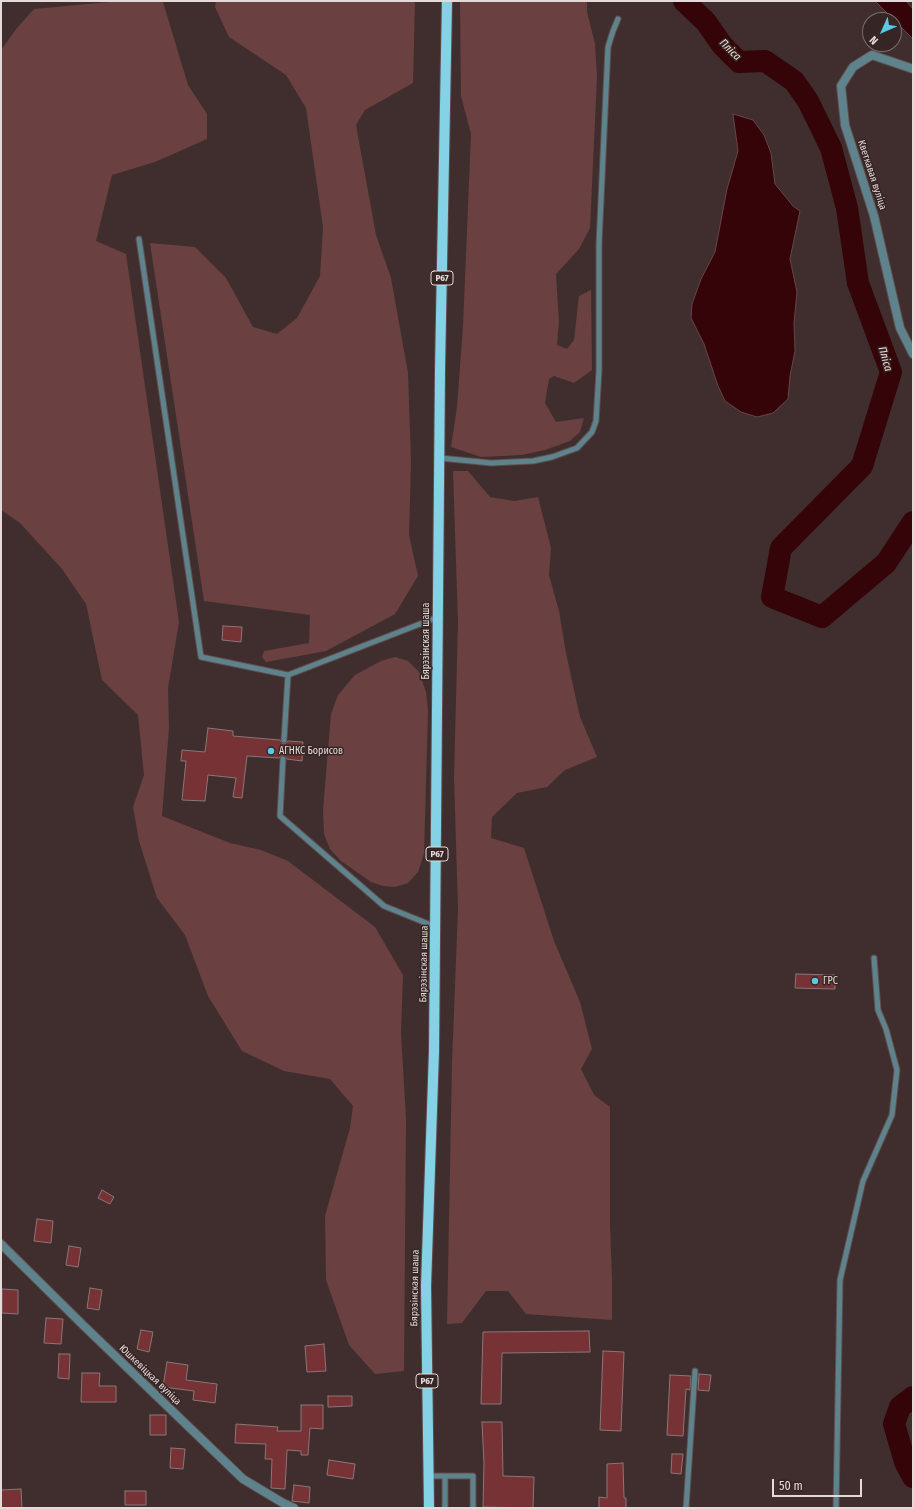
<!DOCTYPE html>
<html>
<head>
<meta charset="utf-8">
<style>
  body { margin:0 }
  #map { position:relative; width:914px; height:1509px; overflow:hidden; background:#402e2e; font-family:"Fira Sans Condensed",sans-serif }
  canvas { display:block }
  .frame { position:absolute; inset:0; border:2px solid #e5d9d9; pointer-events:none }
  .north { position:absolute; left:862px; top:12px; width:40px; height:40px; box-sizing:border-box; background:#352524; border:1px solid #7b6d6c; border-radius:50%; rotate:225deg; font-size:11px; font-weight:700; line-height:16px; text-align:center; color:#e5d9d9 }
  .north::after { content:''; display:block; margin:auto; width:14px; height:18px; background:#58c9e3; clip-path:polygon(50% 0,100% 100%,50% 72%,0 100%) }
  .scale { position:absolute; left:772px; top:1479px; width:90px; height:18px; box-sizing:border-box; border:2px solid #e5d9d9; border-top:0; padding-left:5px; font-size:12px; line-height:14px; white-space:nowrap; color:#e5d9d9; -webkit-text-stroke:3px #352524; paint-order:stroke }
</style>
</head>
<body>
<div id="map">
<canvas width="914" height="1509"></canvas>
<div class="frame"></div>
<div class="north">N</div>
<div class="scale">50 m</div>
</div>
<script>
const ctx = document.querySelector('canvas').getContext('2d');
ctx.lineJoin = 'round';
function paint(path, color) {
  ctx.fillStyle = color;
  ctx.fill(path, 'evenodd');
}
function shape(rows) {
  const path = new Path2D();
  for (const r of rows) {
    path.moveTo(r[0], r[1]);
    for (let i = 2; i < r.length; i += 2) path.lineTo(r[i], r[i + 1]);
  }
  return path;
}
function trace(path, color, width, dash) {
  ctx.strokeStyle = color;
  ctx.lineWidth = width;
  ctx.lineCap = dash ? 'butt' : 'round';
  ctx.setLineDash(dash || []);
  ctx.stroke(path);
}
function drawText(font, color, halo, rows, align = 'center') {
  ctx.font = font + ' "Fira Sans Condensed",sans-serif';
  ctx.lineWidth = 3;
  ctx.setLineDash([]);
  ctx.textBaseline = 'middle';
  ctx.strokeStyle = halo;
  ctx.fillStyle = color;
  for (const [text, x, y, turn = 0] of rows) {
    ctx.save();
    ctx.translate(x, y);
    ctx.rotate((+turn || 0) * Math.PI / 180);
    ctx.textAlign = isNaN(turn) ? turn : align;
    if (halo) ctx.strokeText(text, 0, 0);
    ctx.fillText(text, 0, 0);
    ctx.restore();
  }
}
paint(shape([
  [119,1,156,1,163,2,188,85,207,114,207,139,155,162,112,175,96,241,126,254,179,622,168,688,169,728,162,816,230,843,261,850,288,861,375,927,403,975,401,1032,406,1119,404,1371,375,1374,349,1345,326,1280,325,1216,350,1128,353,1106,330,1079,284,1071,242,1051,208,996,185,935,157,898,139,841,133,807,144,775,138,715,102,680,86,604,62,569,20,523,1,510,1,50,17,28,34,9],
  [216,1,415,1,413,83,365,110,356,125,376,235,391,278,408,373,411,461,409,535,418,576,395,614,326,651,266,662,262,657,264,651,309,643,310,615,204,601,150,243,195,247,226,278,253,327,277,334,297,318,320,276,323,227,306,108,286,75,229,37,215,7],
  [460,1,587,1,587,12,595,44,597,77,590,228,579,249,556,274,559,321,557,345,567,349,574,340,579,296,591,290,592,370,574,383,554,376,549,379,545,403,556,422,584,418,580,432,570,441,545,450,522,455,481,457,451,447,457,407,463,326,471,134,461,96],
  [453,471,468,471,490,497,514,501,538,497,551,548,549,575,559,611,566,653,580,717,597,757,565,770,547,787,517,793,492,817,491,838,524,848,554,941,580,1002,592,1049,581,1069,594,1095,610,1107,610,1225,612,1280,612,1320,526,1314,508,1291,486,1291,462,1323,447,1324,452,1063,458,909,454,777,458,622],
  [395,657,408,661,419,672,426,692,428,711,424,854,418,872,408,883,395,887,383,886,371,882,341,861,330,849,324,834,323,810,331,714,338,695,355,675,381,661]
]), '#6a4040');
const water = shape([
  [875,1,906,1,913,9,913,39,875,1],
  [733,114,753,120,764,135,771,153,775,184,793,206,800,211,790,259,797,292,794,323,795,351,790,376,788,399,773,413,757,417,741,412,725,401,718,386,704,344,691,318,692,304,701,279,715,252,727,189,738,151,733,114]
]);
paint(water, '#340409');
trace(water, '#694447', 1);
trace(shape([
  [684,1,706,22,722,45,739,62,765,61,794,81,808,101,831,148,847,208,858,283,891,372,862,466,781,548,772,597,822,617,886,563,913,522],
  [913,1397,900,1407,894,1424,905,1462,913,1477]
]), '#340409', 22);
const building = shape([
  [223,626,242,627,241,642,222,640,223,626],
  [208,728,233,731,233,736,280,740,283,744,286,743,288,741,303,742,302,761,287,759,284,755,281,756,279,758,247,756,242,798,233,797,236,778,208,775,205,801,182,800,186,761,181,761,182,750,205,752,208,728],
  [796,974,835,975,835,989,795,988,796,974],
  [102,1190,114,1197,110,1204,98,1198,102,1190],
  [37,1219,53,1221,51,1243,34,1241,37,1219],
  [69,1246,81,1248,78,1267,66,1265,69,1246],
  [90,1288,102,1290,99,1310,87,1308,90,1288],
  [2,1289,18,1290,18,1314,2,1313,2,1289],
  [46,1318,63,1319,61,1344,44,1343,46,1318],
  [141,1330,153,1332,149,1352,137,1349,141,1330],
  [589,1331,590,1352,502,1353,501,1404,481,1404,483,1332,589,1331],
  [324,1344,326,1371,307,1372,305,1346,324,1344],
  [603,1351,624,1352,621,1431,600,1430,603,1351],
  [59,1354,70,1354,69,1379,58,1378,59,1354],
  [167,1362,188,1365,186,1380,217,1384,215,1403,193,1400,194,1391,163,1387,167,1362],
  [82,1373,100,1373,99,1386,116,1386,116,1402,81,1402,82,1373],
  [699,1374,711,1375,709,1391,698,1390,699,1374],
  [670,1375,691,1376,690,1390,686,1389,683,1436,667,1435,670,1375],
  [328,1396,352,1396,352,1406,328,1407,328,1396],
  [301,1405,323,1405,323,1429,310,1428,308,1455,301,1455,301,1451,287,1450,285,1489,271,1488,272,1459,265,1459,266,1444,235,1443,236,1424,278,1427,277,1431,301,1431,301,1405],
  [150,1415,166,1415,166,1435,150,1435,150,1415],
  [482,1422,502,1422,503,1476,534,1477,533,1508,483,1507,484,1463,482,1422],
  [171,1448,185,1449,183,1469,170,1468,171,1448],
  [672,1454,683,1454,681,1474,671,1473,672,1454],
  [329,1460,355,1464,353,1479,327,1475,329,1460],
  [623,1463,624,1498,626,1498,626,1508,599,1508,599,1497,607,1498,607,1464,623,1463],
  [294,1485,310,1487,309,1503,292,1501,294,1485],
  [21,1489,22,1508,1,1508,1,1490,21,1489],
  [125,1491,146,1491,146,1505,125,1505,125,1491]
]);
paint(building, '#763235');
trace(building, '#8b7676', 1);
const service = shape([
  [139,239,201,657,288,675],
  [440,458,491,463,533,461,552,457,577,448,592,432,596,421,599,371,599,244,608,47,613,31,618,19],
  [284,740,288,675,438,617],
  [283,759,280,816,384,906,436,927],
  [428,1476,473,1476,473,1508],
  [445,1476,445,1508],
  [686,1508,695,1371],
  [836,1508,840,1280,863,1181,892,1115,897,1070,886,1029,878,1010,874,958]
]);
const minor = shape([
  [913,69,872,55,853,67,841,86,845,125,874,216,900,328,913,354],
  [1,1244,84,1326,243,1479,283,1503,294,1508]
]);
const primary = shape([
  [429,1508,426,1286,434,1051,440,370,447,1]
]);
trace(service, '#5e4d4d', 7);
trace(minor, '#5e4d4d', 10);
trace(primary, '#5e4d4d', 12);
trace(service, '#5f838d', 5);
trace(minor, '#5f838d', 8);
trace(primary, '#85d2e6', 10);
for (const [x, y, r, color] of [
  [271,751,4,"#58c9e3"],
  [815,981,4,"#58c9e3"]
]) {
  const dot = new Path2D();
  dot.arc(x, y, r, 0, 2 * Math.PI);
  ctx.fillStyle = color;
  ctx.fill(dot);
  trace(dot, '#352524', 1.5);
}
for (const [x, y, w] of [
  [442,278,22],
  [437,854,22],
  [427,1381,22]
]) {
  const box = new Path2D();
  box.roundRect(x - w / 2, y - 7, w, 14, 3);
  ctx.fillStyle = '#352524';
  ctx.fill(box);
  trace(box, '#e5d9d9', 1);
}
drawText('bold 9px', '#e5d9d9', null, [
  ["Р67",442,278],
  ["Р67",437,854],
  ["Р67",427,1381]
]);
drawText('10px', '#e5d9d9', '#352524', [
  ["Кветкавая вуліца",872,175,72],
  ["Бярэзінская шаша",426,641,-90],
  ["Бярэзінская шаша",424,964,-89],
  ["Бярэзінская шаша",415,1288,-89],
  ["Юшкевіцкая вуліца",150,1375,44]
]);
drawText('10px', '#e5d9d9', '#352524', [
  ["АГНКС Борисов",279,751],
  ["ГРС",823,981]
], 'left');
drawText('italic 11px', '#f4dedd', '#352524', [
  ["Пліса",730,50,45],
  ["Пліса",885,359,74]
]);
</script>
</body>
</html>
